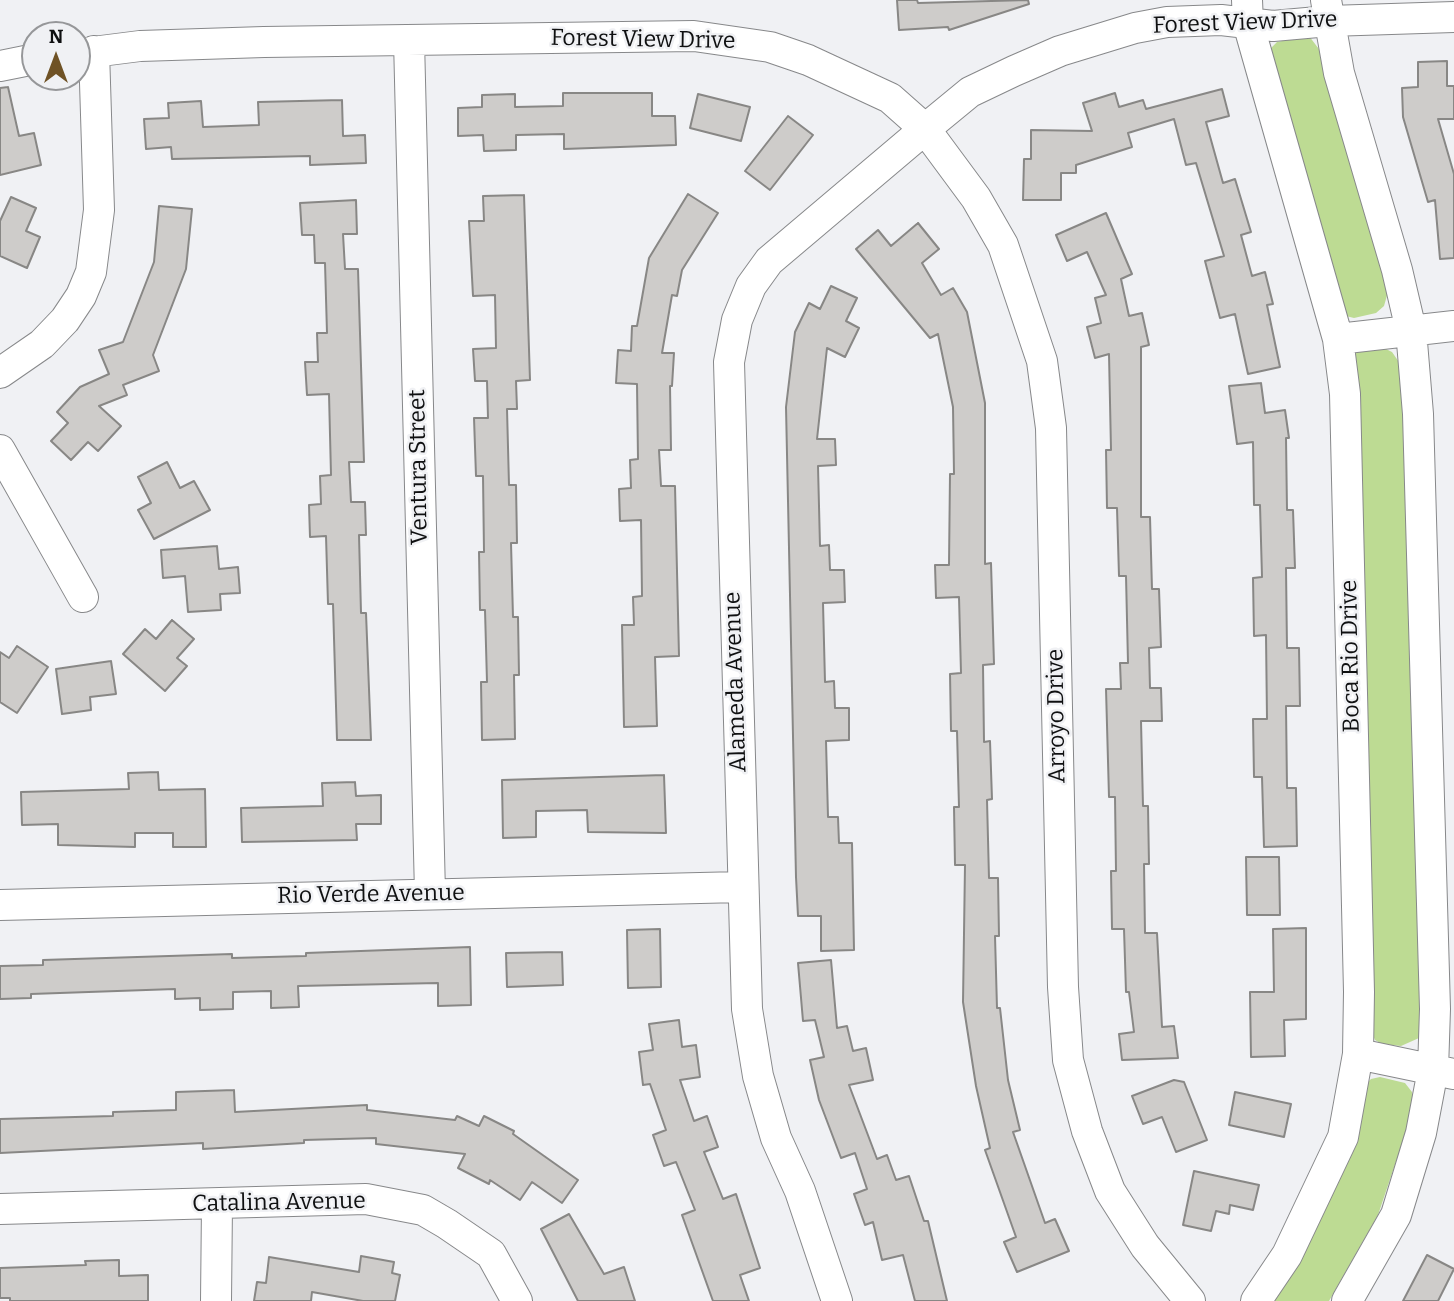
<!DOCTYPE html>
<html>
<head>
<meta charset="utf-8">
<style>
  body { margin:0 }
  #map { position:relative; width:1454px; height:1301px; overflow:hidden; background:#f0f1f4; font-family:Bitter,serif }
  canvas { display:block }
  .north { position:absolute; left:21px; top:21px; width:70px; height:70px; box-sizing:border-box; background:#f0f1f4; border:2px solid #969799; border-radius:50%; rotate:0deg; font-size:19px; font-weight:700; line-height:28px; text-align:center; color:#0f1011 }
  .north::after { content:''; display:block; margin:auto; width:24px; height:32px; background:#6f5225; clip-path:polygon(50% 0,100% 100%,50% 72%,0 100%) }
</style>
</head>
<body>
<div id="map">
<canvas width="1454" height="1301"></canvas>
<div class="north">N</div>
</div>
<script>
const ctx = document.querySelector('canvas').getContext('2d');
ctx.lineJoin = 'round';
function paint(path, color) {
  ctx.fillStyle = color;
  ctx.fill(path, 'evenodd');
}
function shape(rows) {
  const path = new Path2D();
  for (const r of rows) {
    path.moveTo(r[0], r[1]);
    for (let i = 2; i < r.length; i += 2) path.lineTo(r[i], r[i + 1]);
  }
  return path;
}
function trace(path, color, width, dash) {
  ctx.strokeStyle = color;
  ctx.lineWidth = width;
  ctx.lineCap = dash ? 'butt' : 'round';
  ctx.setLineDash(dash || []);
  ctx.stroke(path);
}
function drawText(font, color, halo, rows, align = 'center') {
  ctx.font = font + ' Bitter,serif';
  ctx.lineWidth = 5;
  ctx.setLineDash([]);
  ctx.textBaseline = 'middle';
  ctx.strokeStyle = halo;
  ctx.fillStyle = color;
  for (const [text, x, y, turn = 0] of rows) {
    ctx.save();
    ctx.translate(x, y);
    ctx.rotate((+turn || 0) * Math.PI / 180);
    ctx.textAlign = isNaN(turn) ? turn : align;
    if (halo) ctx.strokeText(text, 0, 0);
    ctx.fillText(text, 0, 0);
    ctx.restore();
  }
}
paint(shape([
  [1309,36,1325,57,1388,292,1384,306,1376,313,1354,318,1346,316,1270,49,1277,42],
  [1382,347,1392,352,1401,365,1406,402,1421,1029,1419,1038,1401,1046,1382,1044,1375,1040,1371,1031,1350,360,1358,351],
  [1380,1077,1405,1083,1412,1092,1414,1108,1378,1215,1329,1301,1267,1301,1363,1087,1371,1079]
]), '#bddb93');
const building = shape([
  [897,0,917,0,918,3,1028,0,1029,4,949,30,948,27,899,30,897,0],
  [1447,61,1447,86,1454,86,1454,119,1438,119,1454,174,1454,258,1440,259,1435,200,1428,202,1403,117,1402,88,1418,87,1418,62,1447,61],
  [8,87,19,136,34,133,41,165,0,175,0,88,8,87],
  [1222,89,1229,116,1206,122,1223,183,1235,179,1251,232,1241,235,1252,276,1265,272,1273,304,1267,305,1280,367,1248,374,1235,314,1220,318,1205,261,1224,256,1196,163,1186,165,1174,119,1128,133,1132,147,1076,165,1076,173,1061,173,1061,200,1023,200,1024,159,1031,159,1031,130,1092,131,1083,103,1115,93,1119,107,1143,100,1146,109,1222,89],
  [563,93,652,93,652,116,675,116,676,145,564,149,564,134,516,135,516,150,484,151,483,135,458,136,458,108,482,107,482,95,515,94,515,107,563,106,563,93],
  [698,94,750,107,741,141,690,128,698,94],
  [342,100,343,136,365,135,366,163,310,165,310,156,172,159,171,147,146,149,144,119,169,118,168,103,201,101,203,127,259,125,258,102,342,100],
  [788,116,813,135,770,190,745,171,788,116],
  [688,194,718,213,682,270,677,296,672,295,662,353,674,353,672,386,670,386,671,450,659,450,661,486,675,486,679,656,655,657,657,726,624,727,622,625,634,625,633,597,642,596,641,520,620,521,619,489,631,488,630,460,638,459,637,384,616,383,618,350,631,351,632,326,637,326,649,258,688,194],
  [524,195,530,380,516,381,517,409,507,409,509,485,516,485,517,543,511,543,513,617,518,617,519,675,514,675,515,739,482,740,481,682,487,682,485,610,480,610,479,552,484,552,483,476,476,476,474,418,488,418,487,381,475,381,473,349,496,348,495,295,473,296,469,221,484,221,483,196,524,195],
  [11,197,36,208,26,231,40,237,27,268,0,256,0,221,11,197],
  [356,200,357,234,343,234,345,269,358,269,364,462,349,462,351,502,365,502,366,535,359,535,361,613,366,613,371,740,337,740,333,604,328,604,326,536,310,537,309,505,321,504,320,476,331,475,329,394,307,395,305,362,318,362,317,333,327,333,325,263,315,263,314,235,302,235,300,203,356,200],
  [159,206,192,209,186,269,153,355,159,371,123,385,127,395,99,406,121,426,98,451,88,442,71,460,51,441,68,423,57,412,80,387,109,374,99,350,123,342,154,262,159,206],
  [1106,213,1132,274,1121,279,1129,316,1142,313,1149,345,1141,347,1141,517,1150,517,1152,589,1159,589,1161,647,1149,648,1150,688,1161,688,1162,721,1141,721,1143,806,1148,806,1149,864,1144,864,1145,933,1157,933,1162,1027,1174,1026,1178,1058,1122,1060,1119,1034,1134,1032,1129,992,1126,992,1124,929,1112,929,1111,871,1116,871,1115,797,1109,797,1106,689,1121,689,1120,663,1128,663,1126,576,1119,576,1117,508,1107,508,1106,450,1111,450,1109,354,1095,358,1087,327,1101,323,1095,298,1106,295,1087,252,1067,261,1056,235,1106,213],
  [918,223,939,249,922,263,941,295,953,288,967,312,985,403,985,564,991,563,994,664,983,665,984,742,990,741,992,799,987,800,989,878,998,878,999,936,995,936,997,1008,1000,1008,1008,1080,1020,1130,1013,1132,1045,1223,1055,1219,1069,1251,1017,1272,1004,1242,1016,1237,985,1150,990,1148,976,1086,963,1002,965,865,955,865,954,807,959,807,957,731,951,731,950,674,961,673,959,597,936,598,935,565,949,565,950,474,954,474,953,407,938,334,930,338,856,249,878,230,891,246,918,223],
  [831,286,857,298,846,321,859,328,845,357,827,348,817,439,835,439,836,465,818,466,820,546,829,545,830,570,844,570,845,602,823,603,825,682,834,681,835,708,849,708,849,740,826,741,828,817,838,817,839,843,852,843,854,950,821,951,821,916,798,916,796,877,786,407,795,332,809,303,820,309,831,286],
  [1261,383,1265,413,1285,410,1289,438,1286,438,1287,510,1293,510,1295,568,1286,568,1287,648,1299,648,1300,706,1286,706,1287,788,1296,788,1297,846,1264,847,1262,777,1254,777,1253,719,1267,719,1266,635,1254,636,1253,578,1262,577,1260,505,1254,505,1253,442,1237,444,1229,386,1261,383],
  [167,462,180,488,194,481,210,510,154,539,138,510,151,503,138,477,167,462],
  [217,546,219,569,238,567,240,593,220,594,221,610,188,612,185,576,163,578,161,550,217,546],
  [172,620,194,639,177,658,187,666,165,691,123,654,145,629,156,639,172,620],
  [17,646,48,667,17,713,0,702,0,652,9,658,17,646],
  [111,661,116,694,90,697,91,710,62,714,56,669,111,661],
  [158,772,159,790,205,789,206,847,173,847,173,833,135,833,135,847,58,845,58,824,22,825,21,792,129,789,128,773,158,772],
  [664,775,666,833,588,832,587,810,536,811,536,837,503,838,502,780,664,775],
  [355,782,356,796,381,795,381,824,356,824,357,840,242,842,241,808,323,806,322,783,355,782],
  [1246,857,1279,857,1280,915,1247,915,1246,857],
  [1306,928,1306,1019,1284,1020,1285,1056,1251,1057,1250,992,1274,992,1273,929,1306,928],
  [660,929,661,987,628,988,627,930,660,929],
  [470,947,471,1005,438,1006,438,983,298,986,299,1007,271,1008,271,991,233,992,233,1009,200,1010,200,998,175,999,175,989,31,994,31,998,0,999,0,966,43,965,43,960,232,954,232,958,306,956,306,953,470,947],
  [562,952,563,985,507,987,506,953,562,952],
  [831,960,837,1028,847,1026,853,1051,866,1048,873,1080,849,1085,877,1159,887,1155,896,1180,909,1176,924,1221,928,1221,947,1301,915,1301,903,1255,882,1260,873,1222,865,1225,854,1194,867,1189,855,1153,841,1158,819,1100,810,1060,824,1057,815,1020,803,1021,798,963,831,960],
  [679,1020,682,1047,696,1045,700,1077,680,1080,694,1121,707,1116,718,1147,704,1152,723,1199,736,1194,760,1268,740,1275,749,1301,713,1301,682,1215,695,1210,676,1162,664,1166,653,1135,666,1130,650,1084,643,1085,639,1052,653,1050,649,1024,679,1020],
  [1174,1080,1184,1082,1207,1140,1176,1152,1162,1117,1143,1124,1132,1096,1174,1080],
  [234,1090,235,1112,367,1105,367,1110,455,1120,457,1116,479,1126,484,1116,514,1131,513,1134,578,1180,562,1203,532,1182,520,1200,490,1180,489,1184,458,1168,465,1154,376,1144,376,1138,304,1140,304,1143,236,1147,203,1149,203,1143,0,1153,0,1119,113,1116,113,1112,176,1110,176,1092,234,1090],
  [1235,1092,1291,1104,1284,1137,1229,1125,1235,1092],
  [1194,1171,1259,1185,1253,1210,1230,1205,1229,1214,1216,1211,1211,1231,1183,1225,1194,1171],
  [569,1214,604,1274,624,1267,635,1301,578,1301,541,1229,569,1214],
  [1427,1255,1454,1269,1438,1301,1403,1301,1427,1255],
  [361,1256,394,1262,392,1273,400,1275,395,1301,363,1301,312,1292,311,1301,254,1301,257,1282,266,1283,269,1257,359,1272,361,1256],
  [119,1260,119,1276,148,1275,148,1301,10,1301,10,1298,0,1298,0,1268,86,1265,85,1261,119,1260]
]);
paint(building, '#ceccca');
trace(building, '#888785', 2);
const minor = shape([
  [1247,0,1248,23,1338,339,1345,394,1359,992,1358,1054,1343,1137,1287,1255,1256,1301],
  [1326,0,1339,73,1397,270,1411,330,1418,414,1435,1009,1433,1070,1421,1133,1396,1215,1347,1301],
  [409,40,430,893],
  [77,54,140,46,264,42,694,36,770,47,808,60,890,98,925,129,970,92,1014,71,1060,51,1135,28,1167,22,1221,20,1273,26,1329,21,1454,17],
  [0,66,35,59],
  [1338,339,1454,326],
  [0,373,42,344,65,320,81,296,91,272,99,210,94,51],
  [0,450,83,597],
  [0,905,741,887],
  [1358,1054,1454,1074],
  [0,1209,366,1199,423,1210,447,1224,491,1254,517,1301],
  [216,1301,217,1204],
  [837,1301,800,1191,776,1138,758,1076,747,1009,729,362,737,320,751,286,769,261,925,129,976,198,1003,245,1042,361,1051,428,1063,987,1068,1060,1087,1131,1110,1191,1145,1246,1190,1301]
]);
trace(minor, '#87888a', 32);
trace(minor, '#fff', 30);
drawText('23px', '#0f1011', '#f0f1f4', [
  ["Forest View Drive",1245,23,-2],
  ["Forest View Drive",643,40,1],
  ["Ventura Street",419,467,-91],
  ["Boca Rio Drive",1351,656,-91],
  ["Alameda Avenue",736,682,-92],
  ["Arroyo Drive",1057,716,-91],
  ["Rio Verde Avenue",371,895,-1],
  ["Catalina Avenue",279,1203,-1]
]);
</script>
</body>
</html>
